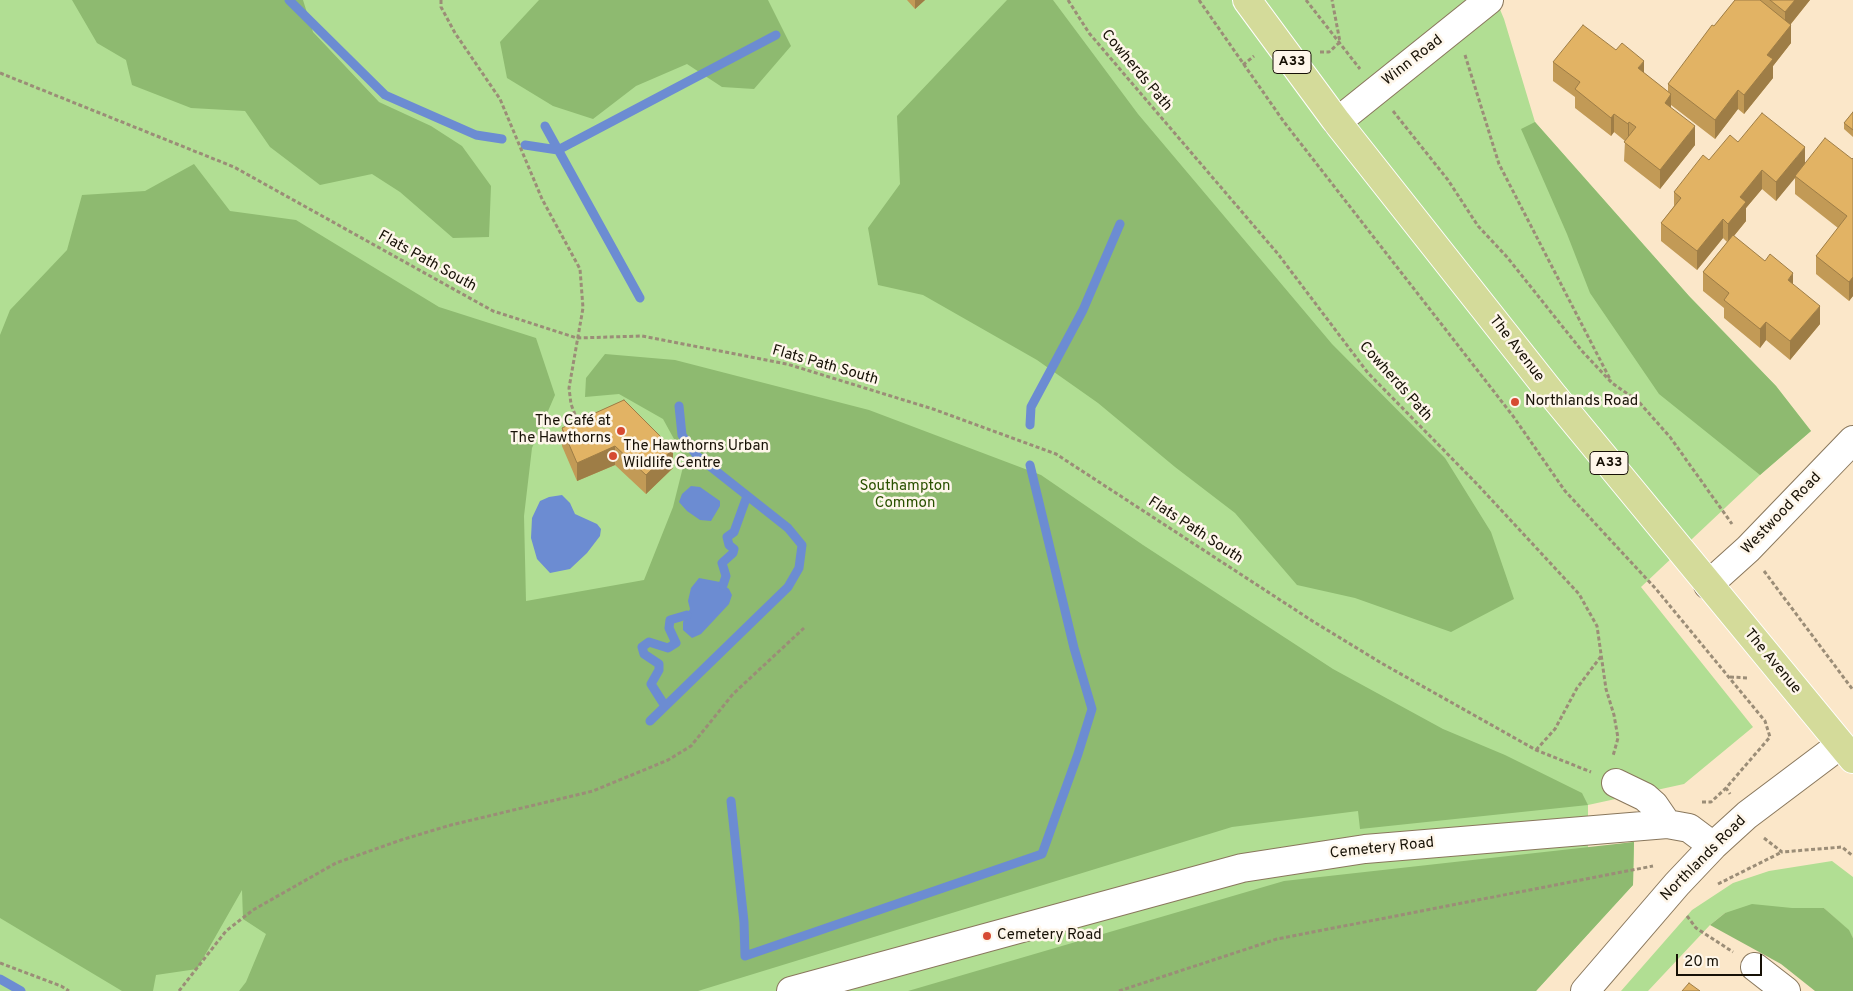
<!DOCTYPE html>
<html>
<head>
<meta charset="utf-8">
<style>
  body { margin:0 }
  #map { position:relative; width:1853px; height:991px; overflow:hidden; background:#fbe7c9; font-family:Overpass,sans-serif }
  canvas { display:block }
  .scale { position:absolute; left:1676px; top:954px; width:86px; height:22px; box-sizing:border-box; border:2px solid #171106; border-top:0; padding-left:6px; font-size:15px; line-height:18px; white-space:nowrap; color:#171106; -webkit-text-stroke:4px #fef6ea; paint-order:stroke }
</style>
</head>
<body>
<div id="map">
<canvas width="1853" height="991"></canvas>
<div class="scale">20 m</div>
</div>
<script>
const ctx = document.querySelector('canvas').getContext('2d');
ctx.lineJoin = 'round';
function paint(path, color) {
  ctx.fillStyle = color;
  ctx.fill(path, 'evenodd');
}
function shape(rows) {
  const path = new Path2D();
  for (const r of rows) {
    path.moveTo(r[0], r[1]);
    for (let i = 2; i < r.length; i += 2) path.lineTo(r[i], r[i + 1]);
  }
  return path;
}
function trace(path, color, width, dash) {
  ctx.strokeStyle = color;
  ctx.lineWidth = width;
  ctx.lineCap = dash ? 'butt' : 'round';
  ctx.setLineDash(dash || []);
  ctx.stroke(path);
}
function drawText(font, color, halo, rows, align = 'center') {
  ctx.font = font + ' Overpass,sans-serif';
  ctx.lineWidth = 5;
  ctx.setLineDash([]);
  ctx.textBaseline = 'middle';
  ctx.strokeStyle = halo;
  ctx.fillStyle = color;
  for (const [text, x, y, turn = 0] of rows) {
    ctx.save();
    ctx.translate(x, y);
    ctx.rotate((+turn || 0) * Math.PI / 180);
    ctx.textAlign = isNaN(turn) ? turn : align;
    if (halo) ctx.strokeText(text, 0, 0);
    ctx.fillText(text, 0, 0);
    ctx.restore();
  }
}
paint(shape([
  [0,0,1496,0,1504,19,1535,122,1689,296,1776,386,1811,431,1760,475,1641,587,1753,727,1684,784,1588,805,1588,849,1634,842,1633,885,1536,991,0,991],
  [1832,861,1853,877,1853,938,1848,930,1824,908,1725,913,1710,925,1648,991,1621,991,1692,910,1733,883,1769,871]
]), '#b1de93');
paint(shape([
  [72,0,303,0,313,32,379,102,431,126,462,146,491,186,489,237,453,238,400,192,372,174,320,185,270,147,245,111,191,108,132,85,126,60,97,43],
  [539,0,768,0,791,46,754,89,722,87,687,64,636,86,593,119,553,106,507,78,500,42],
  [1007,0,1053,0,1138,114,1332,344,1445,458,1491,532,1514,599,1451,632,1355,598,1297,585,1235,513,1175,467,1098,403,1037,360,923,295,878,285,868,228,900,184,897,116],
  [1535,122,1689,296,1776,386,1811,431,1760,475,1659,394,1590,293,1567,234,1521,129],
  [194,164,230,211,296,220,439,307,536,338,555,395,532,448,524,516,526,601,644,580,673,507,685,459,663,419,619,394,585,397,586,378,605,354,675,360,869,410,1041,475,1143,545,1333,669,1443,729,1505,755,1582,793,1588,805,1360,829,1358,811,1232,827,698,991,239,991,246,982,266,934,243,919,242,890,197,969,156,975,153,991,122,991,0,918,0,335,10,310,67,250,82,195,145,191],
  [1634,842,1633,885,1536,991,908,991,1284,881],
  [1752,904,1792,908,1824,908,1849,930,1853,938,1853,991,1815,991,1781,964,1710,925,1725,913]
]), '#8eba70');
paint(shape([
  [691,486,700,487,720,501,720,506,711,521,700,520,687,511,679,502,682,494],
  [562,495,570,503,575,514,597,524,601,529,600,536,587,553,570,569,550,573,537,559,531,538,532,518,540,501,549,497],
  [699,578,720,582,729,589,732,595,729,604,701,634,692,638,683,630,683,622,690,609,688,601,691,588]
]), '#6c8cd2');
trace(shape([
  [289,0,385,95,476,135,502,139],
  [545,126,640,298],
  [525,145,558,150,776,35],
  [1030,425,1031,407,1083,310,1120,224],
  [723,585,726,576,722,563,733,553,734,549,729,545,727,537,734,532,747,496],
  [665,706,651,684,659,670,659,664,644,654,642,647,649,642,668,648,676,643,669,628,670,620,687,615],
  [650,721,788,587,799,568,802,545,788,528,697,456,682,435,679,406],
  [731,801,744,922,745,956,1042,854,1078,754,1092,709,1074,648,1030,465],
  [0,979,21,991]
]), '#6c8cd2', 9);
const minor = shape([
  [1337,122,1489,0],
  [1708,585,1748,549,1853,440],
  [1616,783,1645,797,1654,805,1667,824],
  [1755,967,1786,991],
  [791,991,1242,868,1365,849,1667,824,1689,828,1713,846],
  [1585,991,1677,884,1713,846,1747,815,1840,745]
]);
const major = shape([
  [1247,0,1337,122,1552,394,1853,759]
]);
trace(minor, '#89775c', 30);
trace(major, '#fff', 30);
trace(shape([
  [441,0,441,7,455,33,500,99,542,199,580,269,583,308,569,388,571,404,577,420],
  [1068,0,1089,33,1278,254,1368,373,1477,484,1579,594,1597,626,1606,689,1614,715,1618,738,1613,756],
  [1199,0,1284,122,1513,416,1565,491,1656,589,1765,721,1770,737,1726,788,1730,794],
  [1306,0,1360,69],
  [1320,52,1329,52,1340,42,1332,0],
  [1465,55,1499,164,1611,381],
  [1243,65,1254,56],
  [0,73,234,167,493,311,577,338,642,336,787,364,933,409,1056,454,1314,622,1383,664,1536,750,1591,772],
  [1393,111,1448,180,1478,226,1507,257,1582,351,1612,383,1638,401,1670,437,1732,524],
  [1764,571,1853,690],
  [1730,677,1749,678],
  [1536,750,1555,729,1577,688,1602,655],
  [1702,802,1711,802,1726,788],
  [1764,838,1782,852,1842,847,1853,856],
  [1718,884,1782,852],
  [1687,916,1696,928,1733,952],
  [0,963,61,986,69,991],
  [179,991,226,931,253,910,336,863,401,840,451,825,593,791,668,760,691,746,733,694,804,628],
  [1119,991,1277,939,1653,866]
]), '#9b8d77', 3, [4, 2.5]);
trace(minor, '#fff', 28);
trace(major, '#d4db9a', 28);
paint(shape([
  [907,0,925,0,915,9],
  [1735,0,1810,0,1791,24,1791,43,1773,66,1773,78,1744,114,1738,109,1715,139,1671,105,1671,108,1695,145,1660,189,1624,161,1625,141,1614,132,1611,136,1575,108,1575,97,1553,81,1553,62,1644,73,1668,92,1668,84],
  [1853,112,1853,137,1844,129,1844,123],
  [1738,142,1805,164,1852,159,1853,158,1853,296,1849,301,1816,274,1816,256,1838,228,1795,194,1795,177,1776,201,1762,189,1746,208,1746,221,1734,236,1793,285,1820,324,1790,360,1766,340,1760,348,1724,318,1724,308,1703,291,1703,272,1727,242,1723,238,1697,270,1661,241,1661,223,1674,206,1674,192,1709,160],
  [624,400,673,468,646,494,615,465,577,481,562,446,562,428]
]), '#c29a56');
paint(shape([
  [915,0,925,0,915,9],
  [1795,0,1810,0,1785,31,1785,12],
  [1791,25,1791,43,1773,66,1773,78,1744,114,1744,95,1767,55],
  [1644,61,1644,80,1638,68],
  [1738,90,1738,109,1715,139,1715,120],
  [1671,94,1671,113,1665,103],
  [1614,114,1614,132,1611,136,1611,118],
  [1629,122,1629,141,1628,143,1628,124],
  [1695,126,1695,145,1660,189,1660,170],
  [1805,147,1805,166,1776,201,1776,182],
  [1762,170,1762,189,1746,208,1746,221,1728,243,1728,224,1740,197],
  [1723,219,1723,238,1697,270,1697,251],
  [1793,273,1793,291,1788,280],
  [1853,277,1853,296,1849,301,1849,282],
  [1820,306,1820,324,1790,360,1790,341],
  [1766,322,1766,340,1760,348,1760,329],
  [615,446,615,465,577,481,577,463],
  [673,449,673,468,646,494,646,475]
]), '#9e7d46');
const building = shape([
  [1735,0,1760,0,1791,25,1767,55,1773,59,1744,95,1738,90,1715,120,1668,84,1712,25,1714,26,1735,0],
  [1770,0,1795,0,1785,12,1770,0],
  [1583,25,1616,50,1622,43,1644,61,1638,68,1671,94,1665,103,1695,126,1660,170,1624,142,1636,127,1629,122,1628,124,1614,114,1611,118,1575,89,1580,82,1553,62,1583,25],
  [1853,112,1853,130,1844,123,1853,112],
  [1762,113,1805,147,1776,182,1762,170,1740,197,1746,202,1728,224,1723,219,1697,251,1661,223,1681,198,1674,192,1703,155,1709,160,1730,135,1738,142,1762,113],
  [1825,138,1852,159,1853,158,1853,277,1849,282,1816,256,1847,216,1795,176,1825,138],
  [1733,235,1765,261,1770,254,1793,273,1788,280,1820,306,1790,341,1766,322,1760,329,1724,300,1729,293,1703,272,1733,235],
  [624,400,673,449,646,475,615,446,577,463,562,428,624,400],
  [1689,983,1700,991,1682,991,1689,983]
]);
paint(building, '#e2b364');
trace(building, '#9e7d46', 1);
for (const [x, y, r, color] of [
  [1515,402,5,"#d64a32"],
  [621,431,5,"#d64a32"],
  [613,456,5,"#d64a32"],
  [987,936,5,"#d64a32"]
]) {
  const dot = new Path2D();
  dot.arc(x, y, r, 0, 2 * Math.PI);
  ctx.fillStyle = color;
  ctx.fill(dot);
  trace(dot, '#fef6ea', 2);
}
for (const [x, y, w] of [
  [1292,62,38],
  [1609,463,38]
]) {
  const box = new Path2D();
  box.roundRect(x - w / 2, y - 11.5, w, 23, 4);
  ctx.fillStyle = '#fef6ea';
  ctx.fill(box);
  trace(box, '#171106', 1);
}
drawText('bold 14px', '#171106', null, [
  ["A33",1292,62],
  ["A33",1609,463]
]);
drawText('15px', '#171106', '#fef6ea', [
  ["Winn Road",1413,61,-38],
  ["Cowherds Path",1136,71,50],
  ["Flats Path South",427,262,29],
  ["The Avenue",1516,349,52],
  ["Flats Path South",825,366,16],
  ["Cowherds Path",1395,382,48],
  ["Westwood Road",1782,514,-46],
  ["Flats Path South",1195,531,33],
  ["The Avenue",1772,662,50],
  ["Cemetery Road",1382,849,-6],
  ["Northlands Road",1704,859,-45]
]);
drawText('15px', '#171106', '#fef6ea', [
  ["Northlands Road",1525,402],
  ["The Café at",611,422,"right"],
  ["The Hawthorns",611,439,"right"],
  ["The Hawthorns Urban",623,447],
  ["Wildlife Centre",623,464],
  ["Cemetery Road",997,936]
], 'left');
drawText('15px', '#2a5100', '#fef6ea', [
  ["Southampton",905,487],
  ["Common",905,504]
]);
</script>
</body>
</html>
